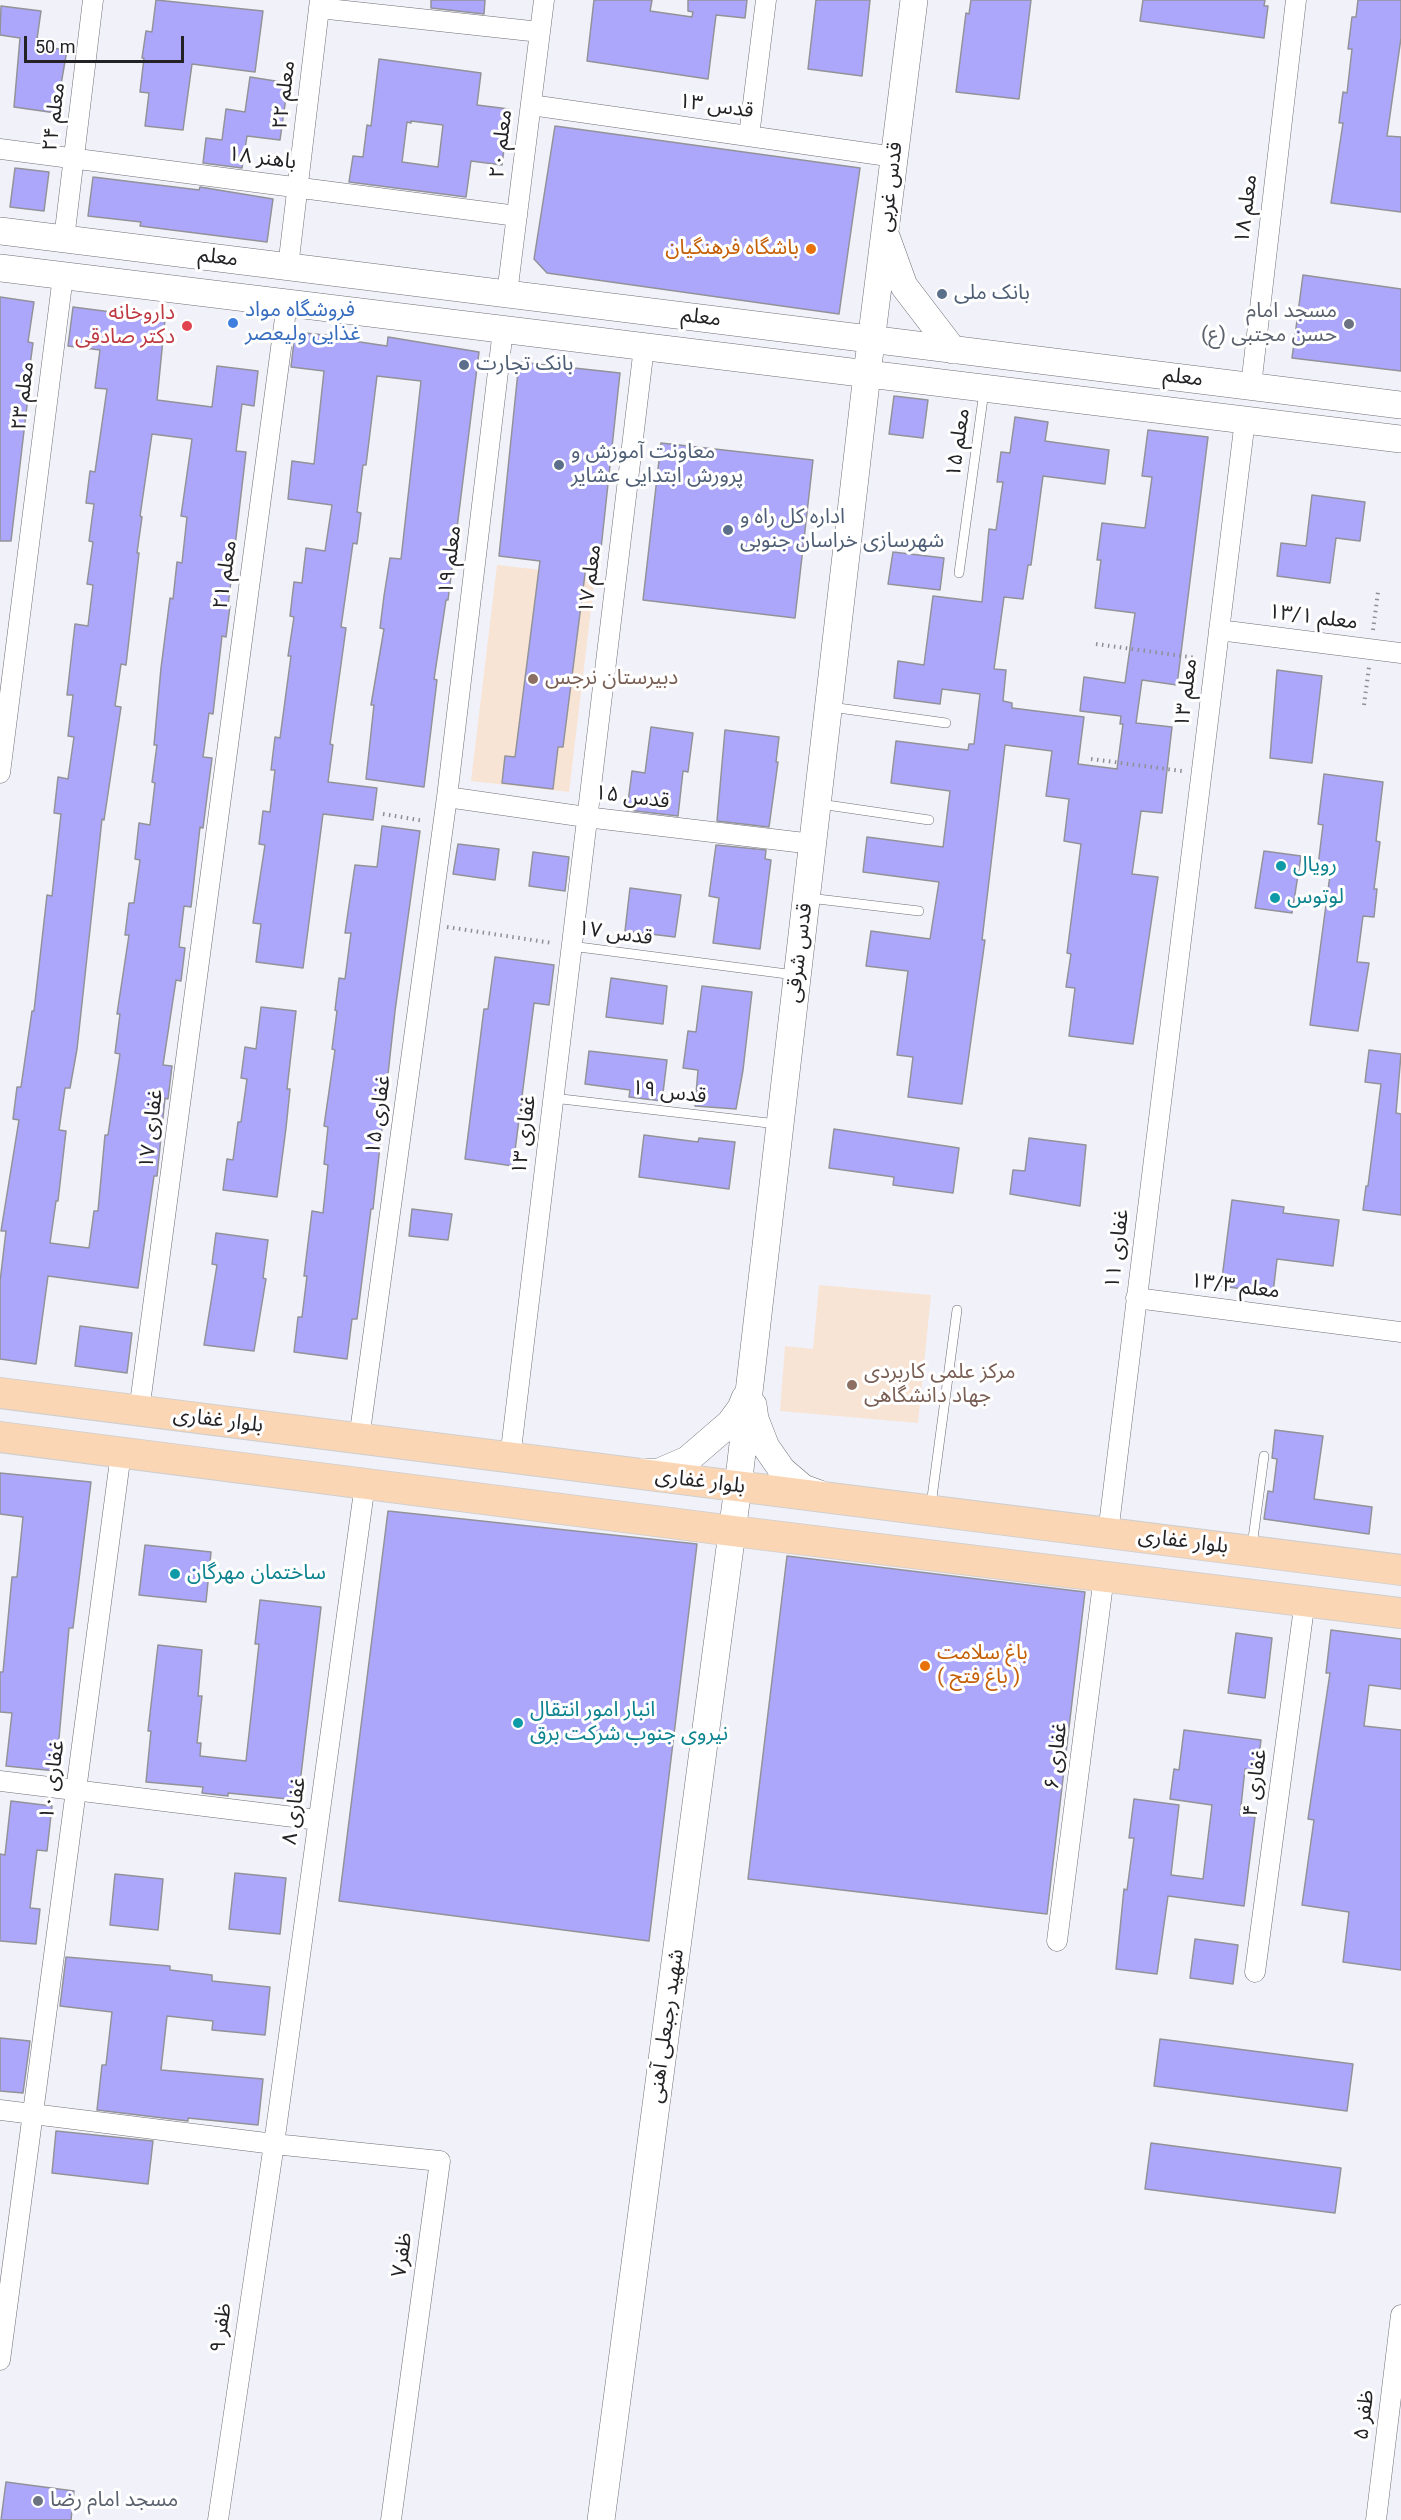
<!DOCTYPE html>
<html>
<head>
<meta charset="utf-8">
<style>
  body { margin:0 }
  #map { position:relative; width:1401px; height:2520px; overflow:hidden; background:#f1f1f9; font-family:Roboto,sans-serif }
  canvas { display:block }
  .scale { position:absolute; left:24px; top:36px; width:160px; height:27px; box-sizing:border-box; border:3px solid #232326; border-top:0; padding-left:8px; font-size:18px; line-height:21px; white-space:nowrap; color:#232326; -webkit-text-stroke:4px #fff; paint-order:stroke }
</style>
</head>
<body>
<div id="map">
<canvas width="1401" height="2520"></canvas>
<div class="scale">50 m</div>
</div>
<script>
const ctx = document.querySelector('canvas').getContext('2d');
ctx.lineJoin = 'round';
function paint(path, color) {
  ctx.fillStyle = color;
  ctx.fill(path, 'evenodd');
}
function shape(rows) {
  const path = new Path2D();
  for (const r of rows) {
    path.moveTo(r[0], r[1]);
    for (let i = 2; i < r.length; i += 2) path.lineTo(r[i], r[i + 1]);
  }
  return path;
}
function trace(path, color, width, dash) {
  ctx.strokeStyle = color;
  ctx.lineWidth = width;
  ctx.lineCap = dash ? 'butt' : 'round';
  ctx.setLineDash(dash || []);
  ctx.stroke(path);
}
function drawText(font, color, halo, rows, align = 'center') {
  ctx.font = font + ' Roboto,"Noto Sans Arabic",sans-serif';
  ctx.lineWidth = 6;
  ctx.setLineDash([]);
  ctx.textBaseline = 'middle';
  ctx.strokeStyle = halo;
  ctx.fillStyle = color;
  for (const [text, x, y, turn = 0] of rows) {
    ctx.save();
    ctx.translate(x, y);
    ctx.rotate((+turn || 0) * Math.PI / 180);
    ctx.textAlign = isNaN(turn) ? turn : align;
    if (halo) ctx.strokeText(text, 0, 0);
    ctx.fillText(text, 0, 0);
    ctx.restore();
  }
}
paint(shape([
  [497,565,595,576,569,792,471,781],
  [819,1285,931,1295,918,1423,780,1411,785,1346,813,1349]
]), '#f8e4d5');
const building = shape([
  [156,0,263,11,255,72,192,64,183,130,145,126,149,93,140,92,144,58,142,58,146,31,152,32,156,0],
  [431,0,485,0,484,14,431,8,431,0],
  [594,0,652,0,650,11,692,17,693,12,688,11,688,0,747,0,745,18,716,15,708,79,587,61,594,0],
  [816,0,870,0,862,76,808,69,816,0],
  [971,0,1031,0,1019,99,956,92,966,13,969,14,971,0],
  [1143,0,1265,0,1264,6,1268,6,1264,38,1140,21,1143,0],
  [1358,0,1401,0,1401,38,1387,136,1401,137,1401,212,1331,203,1343,123,1339,123,1343,92,1347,93,1352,49,1348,49,1352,17,1356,17,1358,0],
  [1,6,41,11,36,46,67,50,56,113,14,107,20,38,0,35,1,6],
  [379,59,481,73,477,105,509,109,502,165,471,161,466,197,349,182,353,156,363,157,367,125,371,126,379,59],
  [411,121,443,125,438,167,402,162,407,122,411,123,411,121],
  [250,77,288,83,280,140,247,136,242,168,203,163,206,138,222,140,226,109,245,112,250,77],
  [555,126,860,168,839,314,547,273,534,259,555,126],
  [15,168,49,172,44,211,10,207,15,168],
  [93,177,199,190,200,187,273,199,267,242,140,226,141,222,88,216,93,177],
  [1303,275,1401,289,1401,371,1292,358,1303,275],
  [0,297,34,302,28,342,33,343,28,380,30,380,11,541,0,541,0,297],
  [73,307,165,319,157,400,212,407,217,366,258,371,254,406,242,404,236,451,246,452,228,606,230,606,226,637,222,636,213,714,209,713,203,757,212,758,203,828,200,827,191,907,184,906,179,947,185,948,181,981,176,980,163,1065,172,1066,168,1099,165,1098,157,1176,154,1176,138,1288,48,1276,36,1364,0,1359,0,1282,6,1231,1,1231,19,1120,13,1119,17,1087,21,1087,32,1011,34,1011,47,895,52,896,61,814,54,813,58,777,68,779,74,737,68,736,73,695,67,695,75,624,88,626,93,585,87,584,93,542,89,541,94,504,86,503,90,471,95,472,107,389,95,388,100,350,68,346,73,307],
  [152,434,192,439,181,516,187,517,182,563,177,562,173,599,170,598,161,668,154,745,157,745,152,782,155,783,150,825,139,823,135,859,140,860,134,903,129,903,125,935,129,935,117,1014,120,1014,115,1053,120,1054,108,1135,105,1135,98,1211,94,1211,89,1248,50,1243,56,1201,58,1201,66,1131,59,1130,65,1088,70,1088,77,1049,102,819,104,820,121,707,115,706,121,664,126,665,139,553,137,553,142,517,140,516,152,434],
  [295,332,354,338,353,341,387,346,388,337,479,352,448,600,446,600,434,679,437,680,424,787,366,779,374,705,371,705,384,629,380,628,384,596,390,558,401,559,421,381,377,376,366,465,363,465,357,512,361,513,357,544,353,543,341,627,346,628,330,744,333,745,328,782,377,788,373,820,323,814,303,968,256,962,261,924,253,923,265,845,259,844,263,811,270,812,275,770,271,770,275,737,280,738,291,656,288,656,294,617,290,616,294,582,302,583,306,548,325,551,332,505,288,499,292,461,314,464,324,371,291,367,295,332],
  [519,362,620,373,599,567,586,566,563,747,558,747,553,789,502,783,505,756,515,757,540,561,499,556,519,362],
  [894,396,928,400,923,438,889,434,894,396],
  [1015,417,1048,422,1045,441,1109,450,1105,484,1043,476,1031,565,1028,565,1023,599,1004,597,994,669,1006,670,1003,701,1012,703,1012,708,1084,717,1078,764,1117,769,1123,724,1120,724,1121,716,1080,711,1084,677,1125,683,1135,613,1095,608,1101,560,1097,560,1102,523,1145,528,1152,477,1142,476,1148,430,1208,437,1177,685,1142,680,1136,723,1172,727,1162,813,1141,811,1132,874,1158,877,1133,1044,1069,1036,1075,988,1066,987,1071,954,1067,953,1081,844,1064,841,1069,799,1046,796,1052,751,1005,745,982,940,985,940,962,1104,908,1097,913,1057,897,1055,908,971,866,966,871,931,930,939,939,882,863,872,867,837,943,847,950,791,891,783,896,741,968,750,969,744,974,744,980,694,942,689,940,704,894,698,898,661,924,665,933,596,982,602,989,529,996,530,1003,482,997,482,1001,452,1010,453,1015,417],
  [661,443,813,460,795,618,643,600,661,443],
  [1312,495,1365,502,1360,541,1336,538,1330,583,1277,576,1281,543,1306,546,1312,495],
  [893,552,944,558,940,590,888,584,893,552],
  [1277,670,1322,676,1312,763,1270,758,1277,670],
  [651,727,693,733,688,772,683,771,678,816,627,810,632,771,645,773,651,727],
  [725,730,779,737,776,762,778,762,769,827,717,821,725,730],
  [1324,774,1383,782,1376,841,1380,842,1374,889,1377,889,1374,917,1363,916,1357,962,1369,963,1358,1031,1310,1025,1330,875,1317,874,1323,825,1318,824,1324,774],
  [382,826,420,831,395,1011,373,1209,371,1209,357,1319,352,1319,347,1359,294,1352,298,1317,302,1317,307,1276,304,1276,312,1211,323,1213,328,1165,324,1164,328,1127,324,1126,335,1050,332,1049,337,1011,335,1010,339,978,345,979,351,933,345,933,355,865,377,867,382,826],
  [458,844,499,849,495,880,453,874,458,844],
  [716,845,766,850,765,859,771,860,760,949,713,943,719,898,709,896,716,845],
  [1264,851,1301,856,1292,913,1255,908,1264,851],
  [533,852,569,857,565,891,529,886,533,852],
  [630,888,681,895,675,937,625,931,630,888],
  [495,957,554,965,549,1005,534,1003,513,1166,465,1159,484,1009,488,1009,495,957],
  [611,978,667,986,663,1024,606,1017,611,978],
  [702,986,752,992,743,1070,736,1109,695,1106,698,1070,683,1068,688,1031,696,1032,702,986],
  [261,1007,296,1011,287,1089,290,1089,286,1128,277,1197,223,1190,227,1159,233,1160,238,1122,241,1122,247,1079,241,1078,245,1047,256,1049,261,1007],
  [1369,1050,1401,1054,1396,1113,1401,1114,1401,1215,1363,1210,1366,1186,1368,1186,1381,1084,1365,1082,1369,1050],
  [589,1051,667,1060,662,1101,629,1097,630,1090,585,1084,589,1051],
  [834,1129,959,1148,953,1193,893,1185,894,1177,829,1168,834,1129],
  [644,1135,698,1142,699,1138,735,1142,729,1189,639,1177,644,1135],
  [1029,1138,1086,1145,1080,1206,1010,1194,1013,1170,1025,1171,1029,1138],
  [1232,1200,1284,1207,1283,1213,1339,1220,1333,1266,1277,1259,1273,1293,1221,1286,1232,1200],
  [412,1209,452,1214,448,1240,409,1236,412,1209],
  [216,1233,268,1240,263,1278,266,1279,254,1351,204,1345,217,1265,212,1264,216,1233],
  [80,1326,132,1333,127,1373,75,1366,80,1326],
  [1275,1430,1323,1436,1314,1499,1372,1507,1369,1534,1264,1519,1268,1491,1273,1492,1277,1459,1272,1458,1275,1430],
  [0,1473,91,1482,73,1628,69,1628,56,1771,6,1766,12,1713,0,1712,0,1672,3,1672,12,1577,17,1577,23,1517,0,1514,0,1473],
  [388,1511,697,1544,649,1941,339,1901,388,1511],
  [145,1545,211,1552,206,1602,139,1595,145,1545],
  [787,1556,1085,1592,1047,1914,748,1879,787,1556],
  [260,1600,321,1607,298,1800,228,1793,228,1796,202,1793,203,1787,146,1782,151,1731,148,1731,158,1645,202,1650,198,1696,202,1696,197,1743,201,1743,200,1756,246,1761,259,1644,255,1644,260,1600],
  [1331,1630,1401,1639,1401,1689,1369,1685,1364,1726,1401,1730,1401,1970,1343,1962,1349,1912,1302,1905,1314,1820,1308,1819,1330,1673,1326,1673,1331,1630],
  [1236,1633,1272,1638,1265,1698,1228,1693,1236,1633],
  [1184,1730,1261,1740,1257,1771,1245,1769,1240,1815,1255,1817,1244,1906,1168,1896,1157,1974,1116,1969,1124,1889,1127,1890,1134,1838,1129,1838,1134,1799,1179,1805,1171,1875,1203,1879,1212,1805,1170,1799,1174,1769,1179,1770,1184,1730],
  [11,1801,52,1806,47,1851,37,1850,30,1908,40,1909,36,1944,0,1941,0,1854,5,1855,11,1801],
  [235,1873,286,1878,280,1934,229,1929,235,1873],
  [115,1874,163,1879,158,1930,110,1925,115,1874],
  [1195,1939,1238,1945,1233,1984,1190,1978,1195,1939],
  [66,1957,170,1966,170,1970,212,1975,212,1981,270,1987,265,2035,212,2030,213,2021,167,2016,161,2070,263,2079,258,2125,188,2118,188,2121,97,2110,102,2065,106,2065,112,2012,60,2006,66,1957],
  [0,2038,30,2041,23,2093,0,2091,0,2038],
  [1160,2039,1353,2064,1347,2111,1154,2086,1160,2039],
  [56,2131,153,2141,148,2184,52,2173,56,2131],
  [1151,2143,1341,2168,1335,2213,1145,2189,1151,2143],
  [6,2482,74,2491,71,2520,1,2520,6,2482]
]);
paint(building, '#ada7fc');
trace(building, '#929299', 1.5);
const lane = shape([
  [959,573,984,391],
  [831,707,946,723],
  [820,804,929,820],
  [809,898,919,911],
  [571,946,795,975],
  [553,1098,777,1124],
  [931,1505,957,1310],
  [1252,1546,1264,1456]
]);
const street = shape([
  [319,8,540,32],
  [531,105,895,157],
  [749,136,766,0],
  [0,149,517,216],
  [64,239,93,0],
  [288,267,320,0],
  [507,294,544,0],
  [1251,386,1296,0],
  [1219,630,1401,653],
  [0,773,63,276],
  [447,797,586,817,813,844],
  [1136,1298,1401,1332],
  [139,1411,287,303],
  [359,1439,447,797,503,330],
  [510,1458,644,347],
  [1108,1533,1245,420],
  [0,1781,318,1820],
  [1057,1941,1104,1576],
  [1255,1972,1305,1600],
  [0,2110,274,2144,440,2161,391,2520],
  [0,2360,121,1453],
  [218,2520,274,2144,365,1484],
  [1376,2520,1401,2315]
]);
const secondary = shape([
  [0,231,1401,405],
  [887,239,904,286,953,350],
  [0,268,1401,439],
  [753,1405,755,1419,766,1447,782,1470,803,1488,822,1495],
  [643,1472,659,1472,687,1460,730,1423,741,1408,745,1398],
  [601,2520,738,1487,867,374,914,0]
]);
const primary = shape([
  [0,1393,1401,1570],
  [0,1437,733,1531,1401,1613]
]);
trace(lane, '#6f6f76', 10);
trace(street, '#6f6f76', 21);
trace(secondary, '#6f6f76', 28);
trace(primary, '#cfcfcf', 32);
trace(shape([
  [1373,630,1378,592],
  [1096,644,1197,658],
  [1364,705,1369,667],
  [1091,759,1182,771],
  [383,814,424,821],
  [447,927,552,943]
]), '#8f8f95', 4, [1.5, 4.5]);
trace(lane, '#fff', 9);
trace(street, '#fff', 20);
trace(secondary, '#fff', 27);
trace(primary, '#fbd6b5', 30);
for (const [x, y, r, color] of [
  [811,249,6,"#e8710a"],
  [942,294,6,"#5c6f8a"],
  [233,323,6,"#3f7fe0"],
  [1349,324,6,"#6b7280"],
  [187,326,6,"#e0444e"],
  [464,365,6,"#5c6f8a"],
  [559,465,6,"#5c6f8a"],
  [728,530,6,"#5c6f8a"],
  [533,679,6,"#8d6e63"],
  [1281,866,6,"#0f9aa8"],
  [1275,898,6,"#0f9aa8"],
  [852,1385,6,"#8d6e63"],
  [175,1574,6,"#0f9aa8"],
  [925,1666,6,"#e8710a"],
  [518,1723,6,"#0f9aa8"],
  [38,2501,6,"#6b7280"]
]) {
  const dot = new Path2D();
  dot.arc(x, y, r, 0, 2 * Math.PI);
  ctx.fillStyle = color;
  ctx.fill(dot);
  trace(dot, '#fff', 2);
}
drawText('21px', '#232326', '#fff', [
  ["معلم ۲۲",285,95,-83],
  ["قدس ۱۳",716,107,8],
  ["معلم ۲۴",55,117,-83],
  ["معلم ۲۰",502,144,-83],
  ["باهنر ۱۸",262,159,7],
  ["قدس غربی",891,187,-83],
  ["معلم ۱۸",1247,209,-83],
  ["معلم",218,258,7],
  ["معلم",701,318,7],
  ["معلم",1183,378,7],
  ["معلم ۲۳",24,396,-83],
  ["معلم ۱۵",959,443,-82],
  ["معلم ۱۹",451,560,-83],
  ["معلم ۲۱",226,575,-82],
  ["معلم ۱۷",591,579,-83],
  ["معلم ۱۳/۱",1313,618,7],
  ["معلم ۱۳",1187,693,-83],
  ["قدس ۱۵",632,798,7],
  ["قدس ۱۷",615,934,8],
  ["قدس شرقی",800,953,-83],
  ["قدس ۱۹",669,1093,7],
  ["غفاری ۱۵",379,1115,-82],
  ["غفاری ۱۷",152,1129,-83],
  ["غفاری ۱۳",525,1135,-83],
  ["غفاری ۱۱",1118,1249,-83],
  ["معلم ۱۳/۳",1235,1287,7],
  ["بلوار غفاری",218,1421,7],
  ["بلوار غفاری",700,1482,7],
  ["بلوار غفاری",1183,1542,7],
  ["غفاری ۶",1057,1756,-83],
  ["غفاری ۱۰",53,1780,-82],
  ["غفاری ۴",1256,1783,-82],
  ["غفاری ۸",295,1811,-82],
  ["شهید رجبعلی آهنی",667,2026,-82],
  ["ظفر۷",403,2255,-82],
  ["ظفر ۹",222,2328,-82],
  ["ظفر ۵",1365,2415,-83]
]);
drawText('21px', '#c56008', '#fff', [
  ["باشگاه فرهنگیان",799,249],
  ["باغ سلامت",937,1654,"left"],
  ["( باغ فتح )",937,1678,"left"]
], 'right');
drawText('21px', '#4e5e75', '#fff', [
  ["بانک ملی",954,294],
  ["بانک تجارت",476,365],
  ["معاونت آموزش و",571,453],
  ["پرورش ابتدایی عشایر",571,477],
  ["اداره کل راه و",740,518],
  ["شهرسازی خراسان جنوبی",740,542]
], 'left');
drawText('21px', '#366cbe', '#fff', [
  ["فروشگاه مواد",245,311],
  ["غذایی ولیعصر",245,335]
], 'left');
drawText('21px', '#5b616d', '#fff', [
  ["مسجد امام",1337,312],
  ["حسن مجتبی (ع)",1337,336],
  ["مسجد امام رضا",50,2501,"left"]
], 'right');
drawText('21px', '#be3a42', '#fff', [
  ["داروخانه",175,314],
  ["دکتر صادقی",175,338]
], 'right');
drawText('21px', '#785e54', '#fff', [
  ["دبیرستان نرجس",545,679],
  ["مرکز علمی کاربردی",864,1373],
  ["جهاد دانشگاهی",864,1397]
], 'left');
drawText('21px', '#0d838f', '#fff', [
  ["رویال",1293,866],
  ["لوتوس",1287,898],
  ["ساختمان مهرگان",187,1574],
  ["انبار امور انتقال",530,1711],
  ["نیروی جنوب شرکت برق",530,1735]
], 'left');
</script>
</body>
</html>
